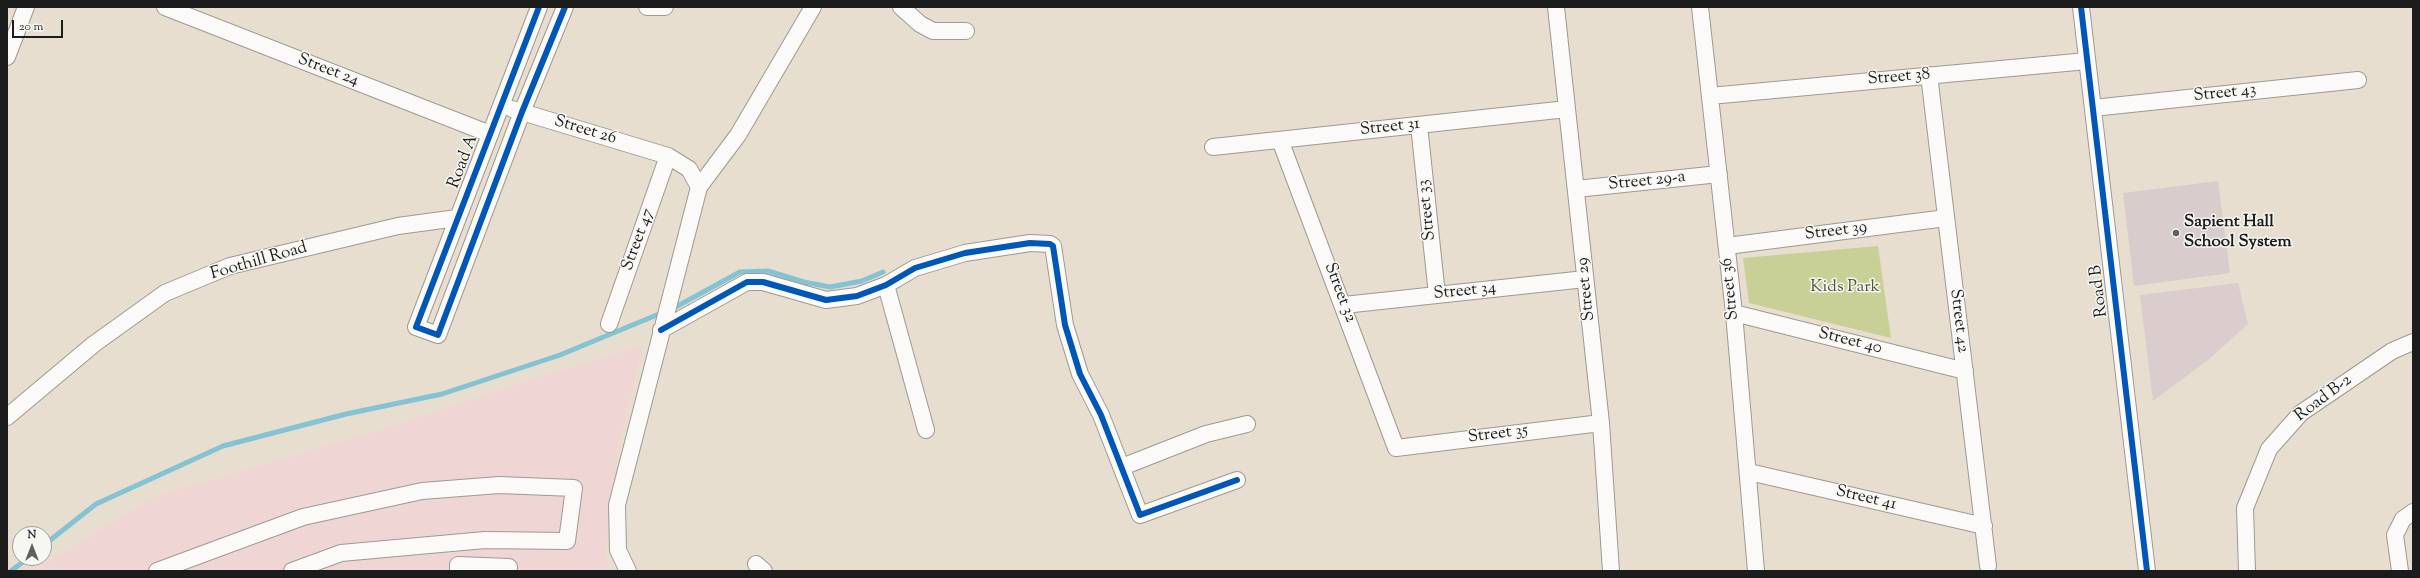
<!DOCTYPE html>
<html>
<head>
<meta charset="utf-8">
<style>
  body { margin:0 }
  #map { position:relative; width:2420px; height:578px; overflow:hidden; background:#e7ded0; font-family:"Sorts Mill Goudy",serif }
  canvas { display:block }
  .frame { position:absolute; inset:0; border:8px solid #1c1c1c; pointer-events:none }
  .north { position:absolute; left:12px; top:526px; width:40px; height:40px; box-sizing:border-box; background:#f6f6f2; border:1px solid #9f9f9c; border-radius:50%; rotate:0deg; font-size:11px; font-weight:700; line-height:16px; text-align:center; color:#1c1c1c }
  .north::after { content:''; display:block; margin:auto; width:14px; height:18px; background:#63605b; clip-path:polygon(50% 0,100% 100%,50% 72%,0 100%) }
  .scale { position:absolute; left:12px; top:20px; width:51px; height:18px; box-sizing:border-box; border:2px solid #1c1c1c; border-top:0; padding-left:5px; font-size:12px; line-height:14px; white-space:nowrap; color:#1c1c1c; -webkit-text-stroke:3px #f6f6f2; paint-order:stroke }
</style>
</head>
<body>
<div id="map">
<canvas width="2420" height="578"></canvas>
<div class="frame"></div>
<div class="north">N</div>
<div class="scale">20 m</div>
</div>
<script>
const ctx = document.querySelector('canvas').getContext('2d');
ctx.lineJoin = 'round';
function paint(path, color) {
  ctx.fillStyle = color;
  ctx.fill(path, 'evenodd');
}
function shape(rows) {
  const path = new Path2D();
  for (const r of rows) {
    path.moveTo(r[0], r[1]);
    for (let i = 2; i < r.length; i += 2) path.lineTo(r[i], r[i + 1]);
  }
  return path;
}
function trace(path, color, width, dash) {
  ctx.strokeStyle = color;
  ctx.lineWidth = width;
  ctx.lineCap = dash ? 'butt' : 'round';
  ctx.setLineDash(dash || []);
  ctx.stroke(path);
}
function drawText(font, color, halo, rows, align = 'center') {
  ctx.font = font + ' "Sorts Mill Goudy",serif';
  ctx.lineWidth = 3;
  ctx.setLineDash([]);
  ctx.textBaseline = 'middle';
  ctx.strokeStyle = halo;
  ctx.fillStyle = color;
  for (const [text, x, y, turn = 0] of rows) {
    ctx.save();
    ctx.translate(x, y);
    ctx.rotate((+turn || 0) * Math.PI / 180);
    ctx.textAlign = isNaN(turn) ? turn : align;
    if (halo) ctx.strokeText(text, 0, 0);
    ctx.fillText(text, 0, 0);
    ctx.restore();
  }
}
paint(shape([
  [643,345,618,453,605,556,609,571,33,571,156,496,393,426,505,388]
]), '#efd6d4');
paint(shape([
  [2238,283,2248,324,2208,360,2153,401,2140,295]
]), '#dbcccd');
paint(shape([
  [1878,246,1891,338,1749,303,1743,258]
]), '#c9d097');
trace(shape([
  [672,309,740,272,768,271,804,282,830,287,862,281,883,272],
  [44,545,96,504,223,446,346,414,442,394,560,355,664,312],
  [11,571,28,558]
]), '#83c3d4', 5);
paint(shape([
  [2218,181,2230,273,2134,286,2123,193]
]), '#d9cccd');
const minor = shape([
  [165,7,490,134],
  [539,7,416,327,438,335,522,112,565,7],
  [647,7,665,7],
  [901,7,920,24,933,31,966,31],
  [1556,7,1601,423,1611,571],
  [1700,7,1734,313,1756,571],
  [2081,7,2147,571],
  [7,57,26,7],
  [1929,75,1988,566],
  [1710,96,2087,61],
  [2093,108,2358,80],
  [512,109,668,156,689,169,699,187],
  [1419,125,1437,295],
  [1280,140,1396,448,1601,423],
  [1213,147,1567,109],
  [1576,189,1719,174],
  [1727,246,1946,218],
  [886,285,926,430],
  [1344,305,1585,279],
  [1734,313,1965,371],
  [609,324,668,156],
  [661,330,747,282,763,282,826,300,857,296,886,285,915,268,965,253,1030,243,1050,244,1053,246,1065,325,1080,374,1101,415,1140,515,1237,480],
  [7,417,94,344,165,293,230,266,398,226,457,218],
  [1122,467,1206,434,1247,424],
  [1749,472,1984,526],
  [756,564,764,571],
  [157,571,303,517,422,491,499,485,574,488,567,541,485,540,341,553,292,571],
  [458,571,458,565,509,567,508,571],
  [628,571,618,550,617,505,699,187,738,135,813,7],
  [2247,571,2245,508,2269,449,2301,413,2392,351,2413,342],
  [2400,571,2395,535,2403,519,2413,512]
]);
trace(minor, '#9e9991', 18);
trace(minor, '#fbfaf8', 16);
trace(shape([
  [539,7,416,327,438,335,522,112,565,7],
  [2081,7,2147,571],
  [661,330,747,282,763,282,826,300,857,296,886,285,915,268,965,253,1030,243,1050,244,1053,246,1065,325,1080,374,1101,415,1140,515,1237,480]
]), '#0057b8', 6);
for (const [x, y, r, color] of [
  [2176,233,4,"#63605b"]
]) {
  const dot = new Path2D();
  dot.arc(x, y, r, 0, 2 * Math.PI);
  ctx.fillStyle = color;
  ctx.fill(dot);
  trace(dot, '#f6f6f2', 1.5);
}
drawText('17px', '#1c1c1c', '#f6f6f2', [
  ["Street 24",328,71,21],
  ["Street 38",1899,78,-5],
  ["Street 43",2225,94,-6],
  ["Street 31",1390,128,-6],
  ["Street 26",585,131,17],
  ["Road A",464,162,-69],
  ["Street 29-a",1647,182,-6],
  ["Street 33",1428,210,-96],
  ["Street 39",1836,232,-7],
  ["Street 47",639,240,-70],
  ["Foothill Road",259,262,-16],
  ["Street 29",1587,289,-96],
  ["Street 36",1731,289,-96],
  ["Road B",2100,291,-97],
  ["Street 34",1465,292,-6],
  ["Street 32",1339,293,69],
  ["Street 42",1958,321,83],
  ["Street 40",1850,342,14],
  ["Road B-2",2324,399,-37],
  ["Street 35",1498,435,-7],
  ["Street 41",1866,499,13]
]);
drawText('bold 17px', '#1c1c1c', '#f6f6f2', [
  ["Sapient Hall",2184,223],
  ["School System",2184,243]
], 'left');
drawText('17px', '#505737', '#f6f6f2', [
  ["Kids Park",1845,288]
]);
</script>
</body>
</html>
